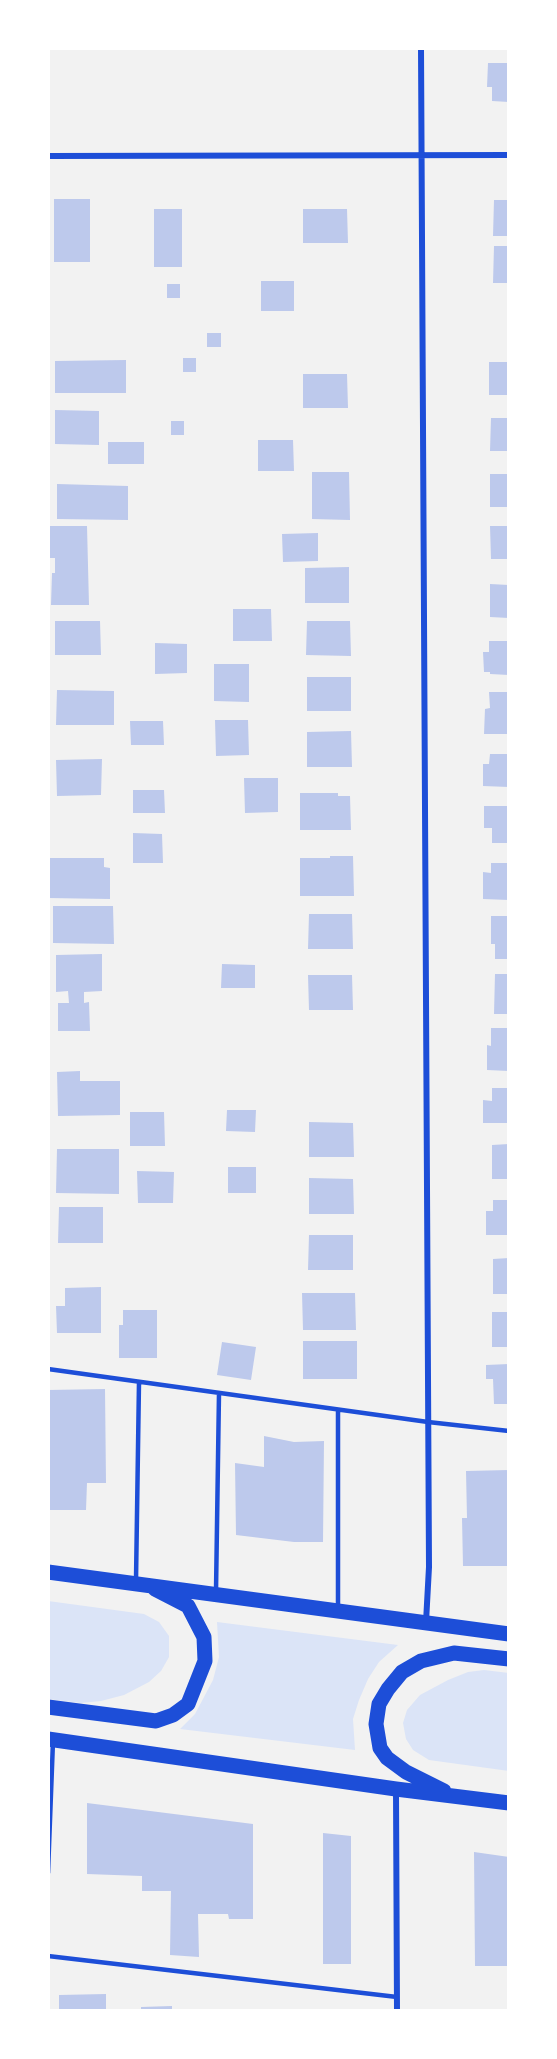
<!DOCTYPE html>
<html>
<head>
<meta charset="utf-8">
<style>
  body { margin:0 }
  #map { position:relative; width:557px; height:2059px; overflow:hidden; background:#f2f2f2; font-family:"Noto Serif",serif }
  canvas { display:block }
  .frame { position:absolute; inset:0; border:50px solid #fff; pointer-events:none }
</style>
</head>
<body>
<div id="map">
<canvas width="557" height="2059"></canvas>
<div class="frame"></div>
</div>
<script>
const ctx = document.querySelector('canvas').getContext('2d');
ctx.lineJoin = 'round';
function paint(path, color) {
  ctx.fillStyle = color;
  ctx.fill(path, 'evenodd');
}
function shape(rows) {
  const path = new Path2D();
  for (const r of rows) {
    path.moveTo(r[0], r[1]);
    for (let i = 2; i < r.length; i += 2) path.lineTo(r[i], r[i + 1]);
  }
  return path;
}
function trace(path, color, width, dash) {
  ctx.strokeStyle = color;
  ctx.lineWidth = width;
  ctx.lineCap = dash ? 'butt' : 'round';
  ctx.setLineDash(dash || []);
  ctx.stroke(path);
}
paint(shape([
  [48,1601,144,1614,159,1622,169,1636,169,1657,161,1671,149,1682,124,1695,101,1701,81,1703,48,1699],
  [217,1622,398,1645,379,1662,368,1679,359,1700,353,1719,355,1750,180,1729,195,1714,213,1680,219,1657],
  [484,1670,509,1673,509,1771,429,1760,413,1750,406,1739,403,1723,407,1710,420,1695,448,1680,468,1672]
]), '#dbe4f7');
paint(shape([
  [488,63,509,63,509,102,492,101,492,87,487,87],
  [54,199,90,199,90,262,54,262],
  [494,200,509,200,509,236,493,236],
  [154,209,182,209,182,267,154,267],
  [303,209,347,209,348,243,303,243],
  [494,246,509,246,509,283,493,283],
  [261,281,294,281,294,311,261,311],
  [167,284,180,284,180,298,167,298],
  [207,333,221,333,221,347,207,347],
  [183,358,196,358,196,372,183,372],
  [126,360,126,393,55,393,55,361],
  [489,362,509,362,509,395,489,395],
  [303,374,347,374,348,408,303,408],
  [55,410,99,411,99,445,55,444],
  [491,418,509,418,509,451,490,451],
  [171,421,184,421,184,435,171,435],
  [258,440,293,440,294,471,258,471],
  [108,442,144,442,144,464,108,464],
  [312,472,349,472,350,520,312,519],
  [490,474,509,474,509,507,490,507],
  [57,484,128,486,128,520,57,519],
  [48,526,87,526,89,605,51,605,52,573,55,573,55,558,48,558],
  [490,526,509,526,509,559,491,559],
  [318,533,318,561,283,562,282,534],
  [349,567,349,603,305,603,305,568],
  [490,584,509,585,509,618,490,617],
  [233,609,271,609,272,641,233,641],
  [55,621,100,621,101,655,55,655],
  [307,621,350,621,351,656,306,655],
  [489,641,509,641,509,675,490,674,490,672,484,672,483,652,489,652],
  [155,643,187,644,187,673,155,674],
  [214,664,249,664,249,702,214,701],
  [307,677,351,677,351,711,307,711],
  [57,690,114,691,114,725,56,725],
  [489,692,509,692,509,734,484,734,485,709,490,708],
  [215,720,248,720,249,755,216,756],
  [130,721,163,721,164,745,131,745],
  [351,731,352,767,307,767,307,732],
  [490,754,509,754,509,787,483,786,483,764,489,764],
  [102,759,101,795,57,796,56,760],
  [244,778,278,778,278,812,245,813],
  [133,790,164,790,165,813,133,813],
  [300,793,338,793,338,796,350,796,351,830,300,830],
  [484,806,509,806,509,843,492,843,492,828,484,828],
  [133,833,162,834,163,863,133,863],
  [330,856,353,856,354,896,300,896,300,858,330,858],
  [48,858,104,858,104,867,110,868,110,899,48,898],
  [491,863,509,863,509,900,483,899,483,872,491,873],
  [53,906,113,906,114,944,53,943],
  [309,914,352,914,353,949,308,949],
  [491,916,509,916,509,959,495,959,495,944,491,944],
  [102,954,102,991,84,992,84,1003,89,1002,90,1031,58,1031,58,1003,69,1003,68,991,56,992,56,955],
  [222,964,255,965,255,988,221,988],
  [495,974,509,974,509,1014,494,1014],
  [308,975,352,975,353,1010,309,1010],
  [491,1028,509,1028,509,1071,487,1070,487,1045,491,1046],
  [80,1071,80,1081,120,1081,120,1115,58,1116,57,1072],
  [492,1088,509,1088,509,1123,483,1123,483,1100,492,1101],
  [227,1110,256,1110,255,1132,226,1131],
  [130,1112,164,1112,165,1146,130,1146],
  [309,1122,353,1123,354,1157,309,1157],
  [509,1144,509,1179,492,1179,492,1145],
  [57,1149,119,1149,119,1194,56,1193],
  [228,1167,256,1167,256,1193,228,1193],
  [137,1171,174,1172,173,1203,138,1203],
  [309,1178,353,1179,354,1214,309,1214],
  [493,1200,509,1200,509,1235,486,1235,486,1211,493,1211],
  [59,1207,103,1207,103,1243,58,1243],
  [309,1235,353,1235,353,1270,308,1270],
  [509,1258,509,1294,493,1294,493,1259],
  [101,1287,101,1333,57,1333,56,1306,65,1306,65,1288],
  [302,1293,355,1293,356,1330,303,1330],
  [123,1310,157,1310,157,1358,119,1358,119,1325,123,1325],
  [492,1312,509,1312,509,1347,492,1347],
  [303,1341,357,1341,357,1379,303,1379],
  [222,1342,256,1347,251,1380,217,1375],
  [509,1364,509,1404,494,1404,493,1379,486,1379,486,1365],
  [105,1389,106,1483,87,1483,86,1510,48,1510,48,1390],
  [264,1436,294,1442,324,1441,323,1542,294,1542,236,1535,235,1463,264,1467],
  [509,1470,509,1566,463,1566,462,1518,467,1518,466,1471],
  [87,1803,253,1824,253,1919,229,1919,228,1914,198,1914,199,1957,170,1955,171,1891,142,1891,142,1876,87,1874],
  [323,1833,351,1836,351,1964,323,1964],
  [474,1852,509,1857,509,1966,475,1966],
  [106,1994,106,2011,59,2011,59,1995],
  [172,2006,172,2011,141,2011,141,2007]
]), '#bdc9ec');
trace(shape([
  [48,1369,428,1422,509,1431],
  [338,1410,338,1609],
  [136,1580,139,1382],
  [216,1591,219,1393],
  [48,1873,53,1741],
  [48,1956,397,1997]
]), '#1d4ed8', 4.5);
trace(shape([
  [421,48,429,1567,426,1622],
  [48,156,509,155],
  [396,1790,397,2011]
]), '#1d4ed8', 6);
trace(shape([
  [48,1572,509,1634],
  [48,1707,156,1721,173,1715,188,1704,205,1661,204,1637,188,1606,155,1589],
  [48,1739,396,1789,509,1803],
  [444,1791,406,1772,387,1758,380,1748,376,1724,379,1704,388,1689,402,1672,421,1661,454,1653,509,1659]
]), '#1d4ed8', 15);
</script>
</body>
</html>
